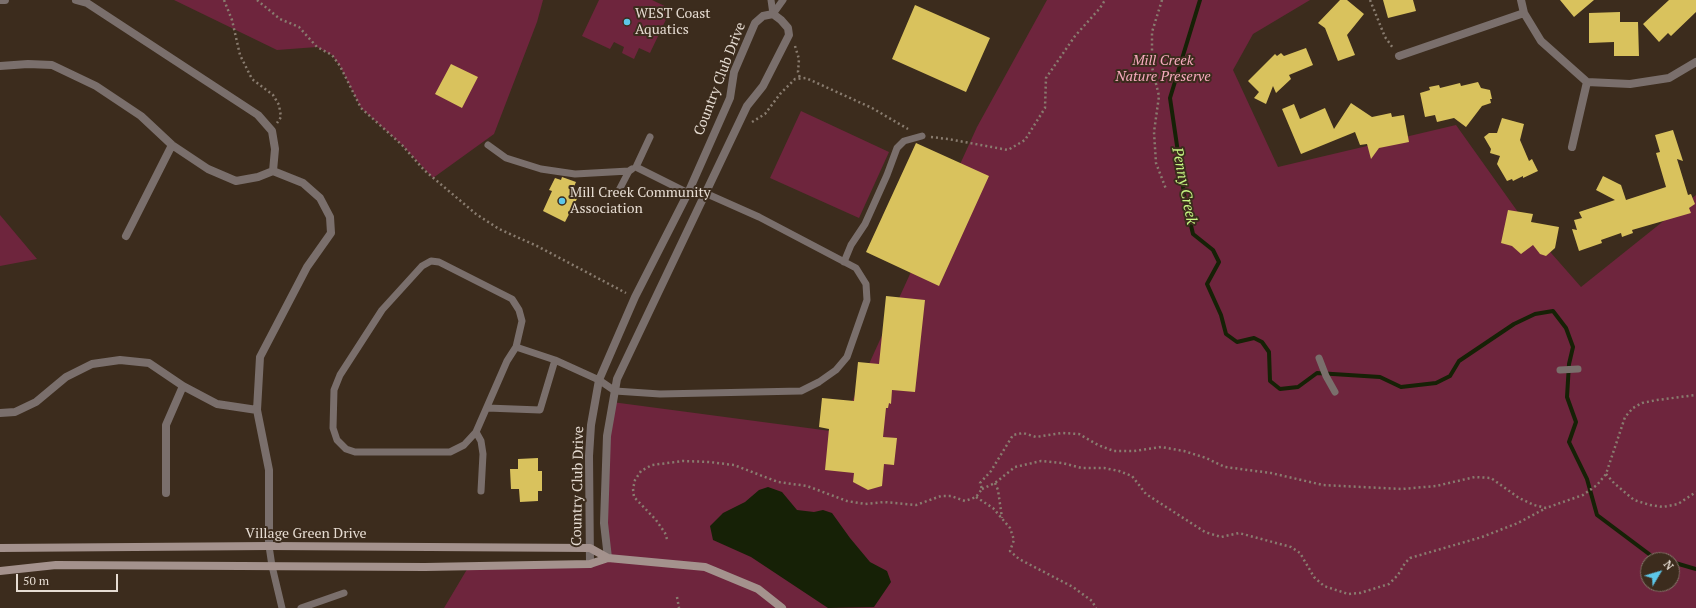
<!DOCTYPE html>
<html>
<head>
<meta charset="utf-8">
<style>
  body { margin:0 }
  #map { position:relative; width:1696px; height:608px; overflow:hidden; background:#3c2c1d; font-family:"PT Serif",serif }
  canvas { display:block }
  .north { position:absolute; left:1640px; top:552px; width:40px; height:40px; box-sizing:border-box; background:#3c2c1d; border:1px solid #807265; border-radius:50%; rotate:52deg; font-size:11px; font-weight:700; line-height:16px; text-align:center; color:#e6dcd2 }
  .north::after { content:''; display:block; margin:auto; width:14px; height:18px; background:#5dc7e8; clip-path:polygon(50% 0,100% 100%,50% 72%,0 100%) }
  .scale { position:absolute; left:16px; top:574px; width:102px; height:18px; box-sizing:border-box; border:2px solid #e6dcd2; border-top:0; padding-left:5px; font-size:12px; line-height:14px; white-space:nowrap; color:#e6dcd2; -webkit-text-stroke:3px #3c2c1d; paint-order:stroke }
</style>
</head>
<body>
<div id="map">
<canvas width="1696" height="608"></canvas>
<div class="north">N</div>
<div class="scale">50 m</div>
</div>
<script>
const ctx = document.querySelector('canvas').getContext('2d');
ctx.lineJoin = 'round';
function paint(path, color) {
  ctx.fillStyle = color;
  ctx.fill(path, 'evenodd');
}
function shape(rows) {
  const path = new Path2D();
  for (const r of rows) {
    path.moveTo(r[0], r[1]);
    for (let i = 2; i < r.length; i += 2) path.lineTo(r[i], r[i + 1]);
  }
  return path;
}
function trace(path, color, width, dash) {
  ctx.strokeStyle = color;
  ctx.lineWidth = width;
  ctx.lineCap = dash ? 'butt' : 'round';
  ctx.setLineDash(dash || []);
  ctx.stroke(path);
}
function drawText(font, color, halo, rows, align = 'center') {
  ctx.font = font + ' "PT Serif",serif';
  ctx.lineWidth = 4;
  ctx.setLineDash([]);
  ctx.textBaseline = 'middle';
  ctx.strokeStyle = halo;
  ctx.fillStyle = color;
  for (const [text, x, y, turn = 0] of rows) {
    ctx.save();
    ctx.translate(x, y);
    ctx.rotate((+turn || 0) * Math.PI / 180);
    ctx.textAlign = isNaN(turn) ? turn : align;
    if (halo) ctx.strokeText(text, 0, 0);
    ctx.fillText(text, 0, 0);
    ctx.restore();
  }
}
paint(shape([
  [174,0,543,0,537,22,494,134,433,178,402,145,361,108,340,66,332,55,317,47,277,50],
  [599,0,652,0,671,9,650,53,639,48,634,59,622,53,624,47,614,42,610,49,582,36],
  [1047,0,1310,0,1253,34,1233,70,1278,167,1456,125,1530,229,1581,287,1696,195,1696,608,444,608,469,566,572,564,608,558,604,523,612,402,838,432,977,127],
  [1648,560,1672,560,1672,584,1648,584],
  [801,111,889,152,859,218,770,178],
  [0,215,37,259,0,266]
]), '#6e253d');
paint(shape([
  [768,487,782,492,797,510,814,512,823,510,832,513,850,538,870,562,887,571,891,582,874,607,828,608,751,557,713,540,710,526,723,513,745,502,759,490]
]), '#162106');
trace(shape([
  [1200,0,1170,98,1185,200,1193,234,1213,250,1219,262,1207,284,1221,315,1226,334,1237,342,1254,338,1262,342,1269,352,1270,381,1280,389,1298,387,1317,373,1380,377,1401,387,1436,383,1450,376,1459,361,1514,324,1535,314,1553,311,1566,328,1573,347,1569,364,1567,397,1576,422,1569,442,1587,479,1597,515,1653,557,1665,560],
  [1672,562,1696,569]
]), '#162106', 4);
paint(shape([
  [1340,0,1347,0,1364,14,1347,35,1355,55,1338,61,1325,28,1318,23],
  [1383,0,1413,0,1416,11,1388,18],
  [1560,0,1594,0,1574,17],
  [1669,0,1696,0,1696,12,1671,36,1668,33,1659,42,1643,24],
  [915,5,990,38,966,92,892,59],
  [1620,12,1620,22,1638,22,1639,56,1614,56,1614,42,1589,43,1589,13],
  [1306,48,1313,65,1289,75,1291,79,1276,93,1273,86,1266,104,1254,98,1259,92,1248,81,1275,54,1277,56,1281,53,1284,56],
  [451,64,478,77,462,108,435,94],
  [1478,82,1481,88,1490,90,1492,99,1490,99,1491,103,1482,106,1466,127,1454,118,1437,122,1435,115,1425,117,1420,93,1430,90,1429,87,1439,85,1440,88,1460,83,1461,86],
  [1351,103,1372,117,1391,113,1392,117,1404,115,1409,142,1379,148,1371,159,1367,144,1360,145,1355,132,1301,154,1282,109,1294,104,1300,119,1325,108,1334,129],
  [1502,118,1524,124,1520,140,1529,161,1532,159,1538,171,1523,178,1523,176,1513,181,1512,179,1507,181,1497,164,1500,156,1490,153,1491,149,1484,137,1489,133,1497,133],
  [1673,130,1683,161,1677,159,1688,195,1691,194,1695,204,1689,208,1691,213,1632,230,1633,233,1622,237,1621,233,1601,240,1602,243,1579,251,1572,229,1577,230,1574,220,1582,218,1579,212,1615,200,1596,190,1603,176,1621,185,1626,200,1666,187,1656,153,1660,152,1655,135],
  [916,143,989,176,939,286,866,252],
  [562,177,576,182,573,189,580,193,565,222,543,211,552,191,549,190,555,178,561,180],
  [1508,210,1533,214,1531,222,1559,227,1555,248,1546,256,1540,254,1533,245,1521,254,1512,246,1501,243],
  [886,296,925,300,915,392,892,390,891,404,889,403,888,408,886,408,883,437,897,438,894,465,884,464,882,486,868,490,853,482,854,473,825,470,829,429,819,427,822,398,854,401,858,362,879,364],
  [538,458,538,471,542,471,542,491,538,491,538,501,520,502,519,489,511,489,510,469,518,469,518,459]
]), '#d9c25d');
trace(shape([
  [224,0,232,20,240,55,252,79,273,95,279,105,281,117,277,123],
  [257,0,280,19,299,27,317,47,332,55,340,66,361,108,402,145,424,170,476,214,499,229,537,246,626,293],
  [1162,0,1152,32,1152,67,1159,96,1154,132,1156,163,1166,189],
  [1370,0,1385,37,1393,48],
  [795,46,799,59,798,72,800,78],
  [752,122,765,114,780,94,795,79,806,78,872,108,908,129],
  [931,137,948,139,1008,150,1025,140,1045,108,1046,78,1075,36,1100,8,1105,0],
  [1606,474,1614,483,1634,500,1650,505,1663,507,1678,504,1696,492],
  [995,483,998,490,1002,518],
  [982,489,995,483,1015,467,1041,461,1062,463,1082,468,1104,468,1119,471,1132,476,1146,494,1205,532,1221,537,1239,533,1291,547,1300,553,1314,577,1324,586,1348,594,1360,593,1389,584,1398,575,1405,563,1410,558,1482,537,1518,523,1546,508],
  [976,497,993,508,1010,528,1014,540,1010,551,1019,559,1073,587,1092,601,1096,608],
  [667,539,665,533,656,520,634,497,633,489,635,480,641,471,652,465,683,461,709,462,734,465,778,482,807,486,847,501,865,504,884,502,916,505,941,496,951,496,965,501,976,497,982,489,980,483,991,471,1013,435,1023,433,1036,437,1062,433,1079,434,1098,445,1114,451,1134,451,1161,447,1184,451,1206,458,1225,467,1271,473,1323,485,1402,489,1436,486,1475,477,1491,478,1519,498,1534,505,1546,508,1583,495,1597,485,1606,474,1625,417,1633,408,1642,403,1657,400,1696,395],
  [677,597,679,608]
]), '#897c6f', 2.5, [2, 3]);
trace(shape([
  [771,0,773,14],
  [773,14,783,0],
  [488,145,506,158,541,169,575,174,629,171],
  [617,194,629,171,632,169],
  [844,262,851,245,865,224,887,175,897,148,904,141,922,136],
  [516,347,507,361,476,432,464,445,450,452,355,452,346,449,337,440,333,428,334,390,340,375,382,310,422,266,431,261,439,262,512,299,519,310,522,321,516,347,555,360,599,380,615,391,660,394,801,391,819,382,836,370,847,357,867,300,866,284,856,268,759,217,705,193,688,193,636,167,650,137],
  [1319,358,1326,376,1335,392],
  [1560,370,1578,369],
  [487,408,540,410,555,360],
  [476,432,481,441,483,454,481,491],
  [269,546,272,566,282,608],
  [301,608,344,593]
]), '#7a6f6c', 7);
trace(shape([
  [0,0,5,0],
  [76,0,87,3,258,115,272,131,275,149,273,171],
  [1521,0,1524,13,1541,41,1587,82],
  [1399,56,1524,13],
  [0,66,28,64,52,65,96,86,141,116,172,145,208,169,236,181,258,177,273,171,303,183,320,198,330,217,331,233,307,267,260,357,257,410,269,470,269,546],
  [1587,82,1630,84,1669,78,1696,62],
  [1572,147,1587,82],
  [126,236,172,145],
  [0,413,15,412,36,402,66,377,92,364,120,360,149,363,183,386,217,404,257,410],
  [166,493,166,425,183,386],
  [590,564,589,456,591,425,599,380,635,297,688,193,730,98,734,72,755,23,763,16,773,14,781,20,788,28,789,35,763,86,747,106,617,379,607,436,604,523,608,558]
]), '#7a6f6c', 8);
trace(shape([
  [0,548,269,546,590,548,608,558],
  [0,571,56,565,425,567,590,564,608,558,705,567,758,589,782,608]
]), '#a4928d', 8);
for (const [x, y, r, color] of [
  [627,22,4,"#5dc7e8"],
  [562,201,4,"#5dc7e8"]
]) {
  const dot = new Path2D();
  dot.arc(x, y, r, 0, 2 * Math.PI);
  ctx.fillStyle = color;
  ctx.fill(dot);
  trace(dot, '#3c2c1d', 1.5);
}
drawText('14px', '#e6dcd2', '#3c2c1d', [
  ["WEST Coast",635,14],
  ["Aquatics",635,30],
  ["Mill Creek Community",570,193],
  ["Association",570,209]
], 'left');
drawText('italic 14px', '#f7abbe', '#3c2c1d', [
  ["Mill Creek",1163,61],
  ["Nature Preserve",1163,77]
]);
drawText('14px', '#e6dcd2', '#3c2c1d', [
  ["Country Club Drive",720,79,-69],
  ["Country Club Drive",578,486,-89],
  ["Village Green Drive",306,534]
]);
drawText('italic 15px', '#c6f682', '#3c2c1d', [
  ["Penny Creek",1184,186,79]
]);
</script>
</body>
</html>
